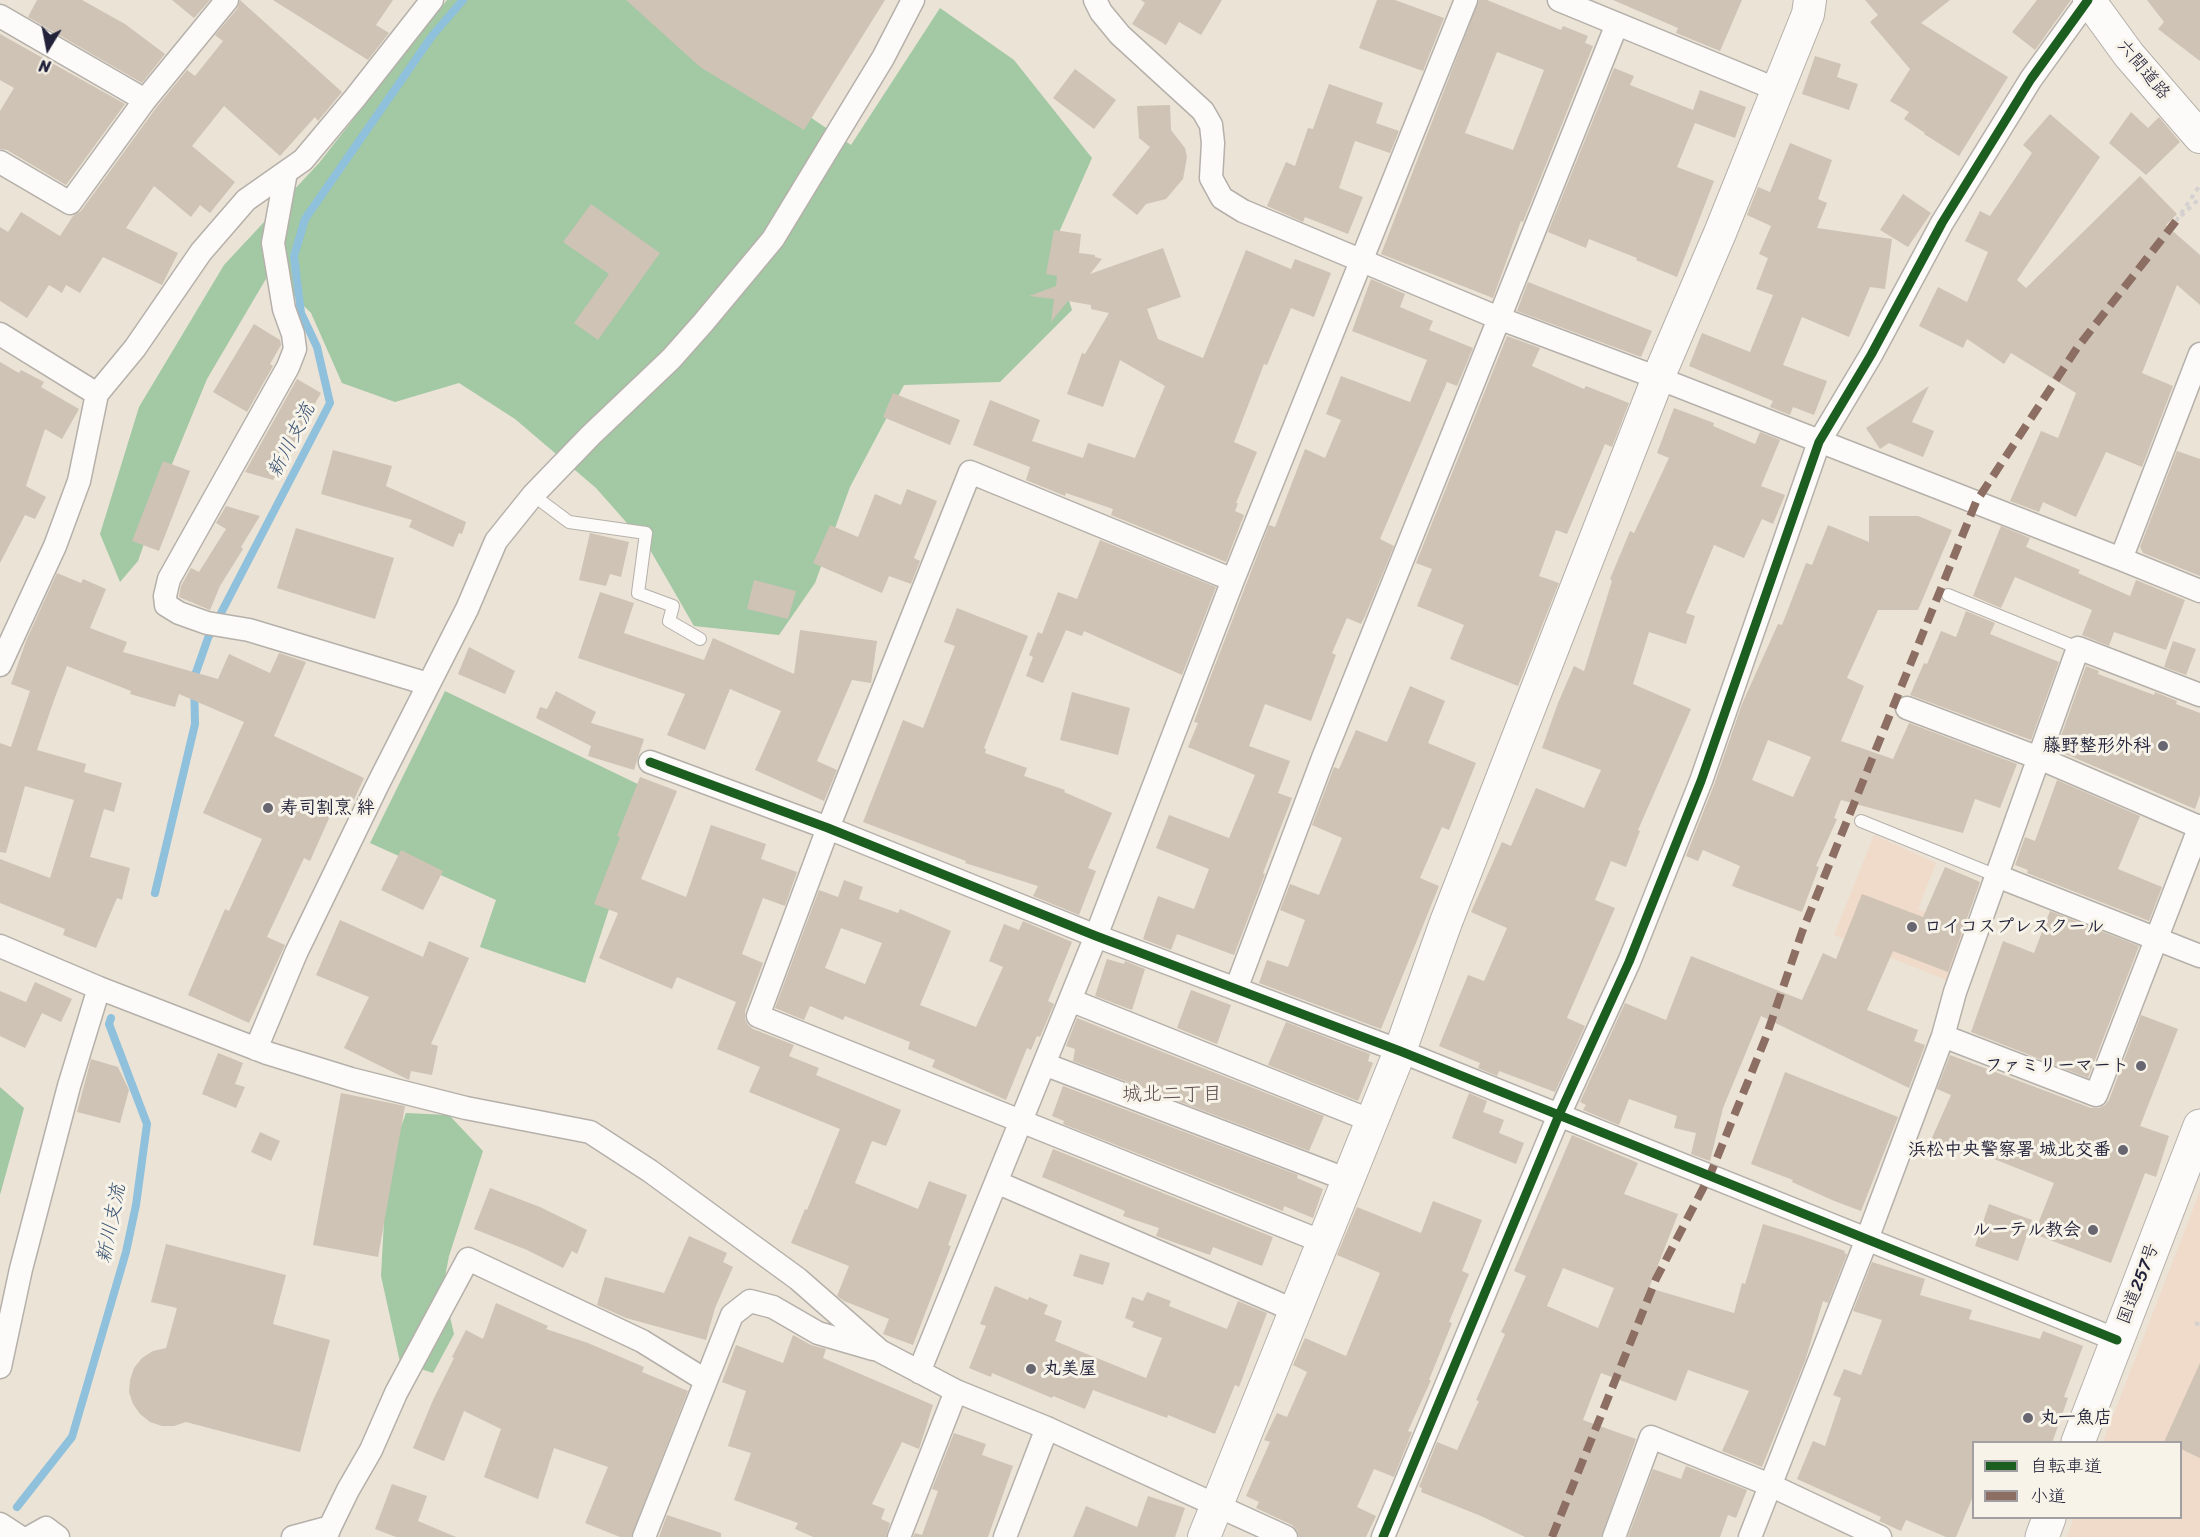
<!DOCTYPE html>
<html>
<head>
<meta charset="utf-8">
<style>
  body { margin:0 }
  #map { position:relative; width:2200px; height:1537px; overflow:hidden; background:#ebe3d6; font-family:Sriracha,"Klee One",sans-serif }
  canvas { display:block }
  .legend { position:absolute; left:1972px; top:1441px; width:210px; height:78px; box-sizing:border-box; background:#f7f3e8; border:2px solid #a29fa3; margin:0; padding:8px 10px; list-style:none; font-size:18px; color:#22223b }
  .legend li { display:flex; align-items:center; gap:12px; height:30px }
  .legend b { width:30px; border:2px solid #a29fa3 }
  .north { position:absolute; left:18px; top:18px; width:60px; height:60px; -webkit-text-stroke:4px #f7f3e8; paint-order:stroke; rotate:190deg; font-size:16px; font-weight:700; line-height:24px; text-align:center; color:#22223b }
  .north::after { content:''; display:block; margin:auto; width:21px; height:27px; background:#22223b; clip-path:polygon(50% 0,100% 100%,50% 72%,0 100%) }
</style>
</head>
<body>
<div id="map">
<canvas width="2200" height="1537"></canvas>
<ul class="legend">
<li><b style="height:8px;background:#1b5e20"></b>自転車道</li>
<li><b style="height:8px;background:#8d6e63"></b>小道</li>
</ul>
<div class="north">N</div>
</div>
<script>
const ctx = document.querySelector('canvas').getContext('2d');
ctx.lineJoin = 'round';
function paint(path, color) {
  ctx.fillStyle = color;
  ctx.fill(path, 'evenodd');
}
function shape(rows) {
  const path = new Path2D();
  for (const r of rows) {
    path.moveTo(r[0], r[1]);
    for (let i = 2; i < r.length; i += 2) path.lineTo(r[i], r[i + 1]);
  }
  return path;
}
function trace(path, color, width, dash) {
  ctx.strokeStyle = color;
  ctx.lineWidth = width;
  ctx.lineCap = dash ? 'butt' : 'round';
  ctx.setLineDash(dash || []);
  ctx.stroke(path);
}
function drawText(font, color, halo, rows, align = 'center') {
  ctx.font = font + ' Sriracha,"Klee One",sans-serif';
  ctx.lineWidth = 6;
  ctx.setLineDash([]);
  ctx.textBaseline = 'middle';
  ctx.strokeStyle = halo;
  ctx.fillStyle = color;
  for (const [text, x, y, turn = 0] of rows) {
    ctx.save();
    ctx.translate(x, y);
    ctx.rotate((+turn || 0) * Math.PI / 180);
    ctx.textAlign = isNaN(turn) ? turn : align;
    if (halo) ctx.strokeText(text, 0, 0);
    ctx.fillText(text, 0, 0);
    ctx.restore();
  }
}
paint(shape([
  [1874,835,1936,863,1918,909,1974,936,1954,983,1834,935],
  [2200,1191,2200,1537,2067,1537,2074,1518,2180,1518,2180,1442,2103,1442]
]), '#f0daca');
paint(shape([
  [447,0,676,0,734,65,851,145,940,8,1014,60,1092,158,1052,248,1072,310,1000,382,904,385,850,487,815,583,779,635,694,626,649,548,596,488,515,419,459,383,395,402,342,383,311,313,270,272,207,379,170,469,138,561,120,582,100,534,139,407,224,265,319,163],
  [445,691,648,789,585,983,480,947,496,900,370,843],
  [0,1087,24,1108,0,1195],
  [406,1113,449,1115,483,1151,449,1256,443,1287,454,1334,433,1373,400,1362,381,1276,387,1166]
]), '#a2c8a4');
trace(shape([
  [155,893,195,724,194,678,208,638,330,403,317,347,301,313,294,256,305,219,432,36,463,0],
  [17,1507,72,1437,126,1252,136,1205,147,1124,109,1024,111,1018]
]), '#8fc0dc', 8);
paint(shape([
  [37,0,82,0,125,24,165,54,142,83,28,17],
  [172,0,210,0,194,18],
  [240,0,342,92,318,121,315,117,280,156,224,106,192,146,235,182,210,213,200,205,191,217,154,186,126,228,178,253,162,285,103,257,80,293,66,285,62,293,49,285,27,318,0,301,0,227,8,232,21,212,60,236,73,216,81,211,156,108,187,70,195,76,223,41,215,35,237,9],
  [273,0,393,0,376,25,389,33,368,60],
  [626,0,885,0,804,130,700,67],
  [1141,0,1222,0,1201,35,1179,22,1166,45,1132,24,1145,3],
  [1377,0,1395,0,1444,18,1423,71,1359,48],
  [1479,0,1487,0,1561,30,1563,26,1588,36,1585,43,1593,46,1523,222,1521,221,1493,298,1381,254],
  [1497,52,1544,70,1513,150,1465,133],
  [1613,0,1742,0,1720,51,1676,33,1678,28],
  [1865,0,1950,0,1921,23,2008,77,1959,156,1924,134,1925,133,1904,119,1909,112,1890,101,1910,69,1870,22,1878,15],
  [2037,0,2071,0,2035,50,2012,32],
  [2147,0,2200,0,2200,61,2158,29,2164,22],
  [0,34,125,104,66,185,7,150,0,149,0,111,14,88,0,80],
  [1815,56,1841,64,1837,77,1858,84,1849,110,1802,94],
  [1614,68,1634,76,1630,85,1693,110,1700,90,1746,107,1735,138,1695,123,1677,167,1714,181,1677,277,1636,260,1637,258,1589,239,1586,248,1548,232],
  [1075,69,1116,100,1094,129,1053,98],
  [1329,84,1383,103,1376,123,1399,131,1390,153,1355,141,1339,188,1363,197,1348,234,1305,217,1303,222,1267,206,1286,162,1295,166,1308,128,1313,129],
  [1170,105,1171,130,1185,148,1187,157,1183,179,1166,199,1146,204,1137,215,1112,195,1150,147,1139,138,1137,106],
  [2131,112,2148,128,2159,117,2180,142,2146,175,2109,143],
  [2050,114,2100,157,2017,280,2026,288,2140,176,2177,214,2166,225,2200,255,2200,305,2177,285,2142,373,2173,386,2142,467,2106,452,2076,517,2043,502,2039,512,2010,501,2041,431,2058,438,2076,393,2011,353,2004,364,1967,339,1963,348,1919,326,1938,287,1967,302,1988,252,1965,241,1980,211,1990,216,2032,153,2023,145],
  [1790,143,1832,160,1818,199,1827,203,1817,228,1892,239,1885,289,1870,287,1849,337,1802,317,1783,365,1827,381,1814,415,1793,407,1790,415,1770,407,1773,401,1689,366,1702,333,1750,352,1773,295,1756,289,1768,258,1759,254,1771,226,1747,215,1758,187,1770,192],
  [1903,194,1931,213,1908,247,1880,230],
  [591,204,660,253,598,340,574,323,609,274,563,242],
  [1054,230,1081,234,1079,253,1095,255,1095,257,1102,259,1090,274,1163,248,1181,297,1147,309,1158,339,1203,358,1246,250,1291,269,1295,259,1331,273,1314,317,1291,308,1267,365,1264,364,1234,442,1257,452,1236,503,1238,503,1235,511,1244,515,1226,562,1111,515,1113,509,1066,493,1065,496,1026,480,1030,467,973,445,990,400,1040,420,1032,441,1083,458,1088,443,1135,458,1165,386,1120,360,1103,407,1067,394,1082,353,1085,354,1109,313,1091,309,1091,305,1068,301,1051,322,1054,299,1029,296,1056,286,1057,276,1046,274],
  [1371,279,1405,294,1400,307,1433,321,1429,330,1473,348,1457,386,1447,382,1380,539,1394,546,1366,614,1361,624,1347,618,1332,653,1336,655,1311,721,1265,704,1249,746,1290,761,1278,793,1292,798,1263,873,1265,874,1234,955,1177,934,1171,950,1143,939,1158,896,1194,909,1209,869,1156,848,1169,815,1229,838,1255,775,1188,747,1198,723,1194,722,1207,686,1269,525,1275,527,1305,449,1325,458,1341,420,1326,414,1341,376,1410,402,1427,360,1352,331],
  [1528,282,1652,331,1641,357,1517,311],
  [254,324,280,340,281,345,270,364,273,366,247,412,213,392],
  [1507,336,1540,348,1532,366,1584,389,1586,386,1629,403,1612,447,1605,444,1567,534,1556,530,1539,576,1559,583,1518,686,1450,659,1464,625,1417,606,1432,569,1416,563],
  [0,362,19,373,21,370,44,382,41,387,79,409,62,439,45,429,26,486,46,497,35,519,25,515,0,563],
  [297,379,321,393,300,429,305,431,273,480,245,472],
  [1929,386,1912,422,1934,431,1923,457,1889,443,1880,449,1866,428],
  [893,393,960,420,950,445,883,417],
  [1674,408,1714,423,1713,426,1755,444,1760,432,1780,440,1761,486,1785,495,1773,524,1762,519,1744,558,1714,545,1686,613,1695,616,1686,644,1649,632,1633,684,1691,709,1638,830,1640,831,1626,867,1611,861,1595,900,1615,908,1567,1018,1585,1026,1555,1092,1499,1071,1497,1076,1478,1068,1480,1063,1439,1046,1468,975,1484,981,1507,928,1471,912,1502,842,1511,846,1536,788,1584,808,1601,770,1542,748,1558,703,1574,666,1584,671,1612,581,1610,579,1630,531,1634,533,1669,458,1657,453],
  [333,450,392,466,386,486,466,522,462,534,459,533,453,547,409,527,412,520,321,494],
  [2177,451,2200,459,2200,576,2143,553,2140,547],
  [163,461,190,471,159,551,132,541],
  [907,489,937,501,914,558,920,561,911,584,889,576,882,593,813,563,830,525,858,537,875,494,901,505],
  [226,506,260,516,241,547,243,549,220,586,210,610,179,597,181,586,191,568,199,572,226,529,216,523],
  [1869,516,1918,516,1952,530,1918,610,1878,610,1847,678,1864,686,1841,741,1893,759,1909,723,2017,764,2000,808,1975,799,1963,833,1841,800,1834,818,1837,819,1816,866,1819,867,1802,912,1732,886,1740,866,1703,850,1698,861,1686,856,1714,785,1742,704,1778,624,1782,625,1806,563,1812,565,1828,525,1869,542],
  [1768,740,1811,757,1793,797,1752,780],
  [2001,526,2030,538,2026,547,2080,570,2078,573,2130,596,2136,580,2185,600,2166,650,2114,632,2109,646,2082,635,2092,610,2015,577,2001,608,1973,596],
  [296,528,394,558,375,619,277,588],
  [590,533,629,542,621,577,610,574,606,586,579,580],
  [1100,540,1216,587,1182,675,1084,631,1082,636,1066,630,1043,683,1026,676,1033,657,1029,655,1038,632,1042,634,1058,592,1077,599],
  [57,573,81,583,83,579,106,589,90,628,127,642,123,652,218,679,229,654,270,673,279,653,306,662,274,736,364,778,353,802,339,796,310,861,304,858,267,937,285,945,249,1023,188,995,225,909,229,911,262,839,203,813,244,722,179,694,175,707,130,694,131,691,67,666,54,700,37,750,86,764,84,772,122,783,114,812,104,809,90,857,130,868,122,900,117,898,96,948,63,935,65,929,0,903,0,859,50,878,74,800,25,786,6,853,0,852,0,743,11,747,30,691,11,684,26,641],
  [754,580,796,591,788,619,747,609],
  [600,592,634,603,624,633,704,660,713,638,794,674,800,630,877,641,871,683,852,680,817,761,837,770,824,801,755,770,781,711,730,689,705,750,667,735,685,694,578,658],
  [957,608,1028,636,984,748,986,749,985,753,1027,768,1024,776,1065,790,1064,792,1112,813,1088,868,1096,871,1079,915,1033,896,1038,886,965,863,966,861,863,822,903,720,923,728,955,646,944,642],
  [1966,611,1995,623,1990,634,2059,662,2031,740,1910,695,1924,663,1927,664,1941,631,1956,637],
  [2173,641,2196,649,2186,675,2164,667],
  [469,647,515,671,505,694,458,674],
  [2086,666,2099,671,2098,674,2154,695,2155,692,2177,701,2176,704,2200,713,2200,795,2195,809,2056,750],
  [1410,686,1445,701,1428,743,1476,763,1449,830,1442,827,1420,878,1439,886,1381,1029,1259,983,1267,960,1288,967,1305,920,1280,910,1290,884,1319,895,1342,838,1312,825,1334,767,1339,769,1356,730,1387,742],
  [556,691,596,712,591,723,644,739,634,770,588,756,591,746,536,718,540,707,547,709],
  [1072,692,1130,708,1118,755,1060,740],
  [640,777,677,791,641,879,686,897,711,825,766,844,761,859,797,872,785,906,763,898,742,954,763,963,745,1011,745,1019,748,1025,753,1029,794,1045,789,1056,819,1068,816,1075,901,1110,886,1146,872,1141,855,1183,918,1209,929,1181,967,1195,948,1245,951,1246,913,1345,883,1334,889,1319,844,1301,837,1296,849,1266,791,1243,805,1209,807,1210,840,1129,749,1092,760,1067,717,1049,736,1002,677,977,672,989,599,958,618,913,594,904,620,837,617,836],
  [2057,780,2140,816,2118,869,2162,887,2149,921,2027,873,2028,870,2015,865,2025,837,2035,841],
  [401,850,443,871,423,910,381,890],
  [1945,867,1980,882,1948,972,1893,951,1867,1010,1918,1030,1914,1041,1925,1045,1909,1088,1761,1016,1723,1108,1710,1161,1691,1154,1696,1133,1674,1128,1677,1116,1629,1099,1619,1125,1583,1110,1586,1105,1580,1102,1625,1003,1666,1020,1691,956,1802,1000,1823,953,1836,959,1862,894,1923,917],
  [844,880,863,887,859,899,898,913,900,909,951,931,920,1005,976,1027,1003,967,989,961,1004,924,1019,930,1023,921,1072,942,1048,1001,1054,1004,1040,1037,1037,1036,1031,1050,1027,1048,1006,1100,932,1067,935,1060,908,1049,910,1042,845,1016,843,1020,810,1006,804,1020,775,1008,819,890,838,897],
  [841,928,882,943,865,984,825,968],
  [2050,911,2139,946,2088,1078,1971,1032,2003,941,2034,953],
  [340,920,423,957,429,941,469,958,431,1044,438,1046,432,1075,411,1071,409,1080,407,1079,344,1048,369,997,316,975],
  [1107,959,1124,964,1125,961,1145,969,1132,1010,1095,996],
  [35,982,72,999,61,1022,42,1013,25,1048,0,1036,0,991,26,1002],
  [1191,990,1231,1005,1217,1044,1177,1028],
  [2141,1015,2178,1029,2140,1126,2169,1136,2156,1177,2145,1173,2111,1263,2034,1234,2054,1183,1969,1149,1966,1156,1931,1140,1951,1095,1937,1089,1950,1055,2091,1108,2099,1108,2105,1105,2109,1100],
  [1077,1018,1324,1116,1309,1151,1073,1061,1075,1049,1066,1046],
  [1286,1022,1370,1054,1368,1061,1373,1063,1358,1101,1268,1065],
  [218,1053,243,1063,235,1084,245,1087,236,1108,202,1094],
  [91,1059,118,1067,129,1090,120,1123,77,1112],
  [1785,1072,1898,1117,1861,1211,1832,1200,1792,1182,1793,1180,1751,1164],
  [1063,1086,1298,1175,1297,1178,1323,1189,1313,1218,1284,1206,1283,1211,1063,1124,1064,1121,1052,1116],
  [341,1093,405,1106,378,1257,313,1245],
  [1469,1093,1487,1101,1483,1112,1504,1120,1499,1133,1524,1143,1516,1164,1452,1138],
  [260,1132,280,1141,271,1161,251,1152],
  [1572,1135,1638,1163,1624,1194,1678,1214,1649,1288,1734,1313,1742,1283,1745,1284,1763,1224,1802,1236,1845,1251,1844,1253,1847,1254,1828,1303,1823,1301,1805,1361,1762,1467,1722,1451,1749,1391,1688,1370,1676,1401,1601,1373,1583,1420,1636,1439,1601,1537,1525,1537,1481,1516,1421,1492,1422,1488,1419,1487,1437,1442,1457,1450,1479,1401,1476,1400,1505,1334,1501,1332,1526,1276,1514,1271],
  [1563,1268,1614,1288,1598,1328,1547,1306],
  [1053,1149,1273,1237,1262,1266,1213,1247,1210,1255,1159,1237,1156,1236,1159,1228,1123,1216,1125,1211,1042,1177],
  [490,1188,540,1207,587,1230,577,1254,572,1251,563,1268,527,1250,474,1229],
  [1433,1201,1482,1220,1462,1271,1469,1274,1449,1322,1452,1323,1429,1380,1431,1380,1408,1431,1412,1432,1394,1477,1374,1469,1357,1507,1376,1516,1366,1537,1299,1537,1297,1530,1292,1525,1256,1508,1259,1502,1246,1496,1270,1442,1264,1440,1277,1413,1287,1417,1307,1372,1293,1365,1305,1338,1346,1356,1380,1273,1337,1255,1357,1207,1421,1233],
  [1989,1204,2032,1220,2018,1261,1975,1246],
  [689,1236,727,1253,723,1262,733,1267,715,1308,706,1340,626,1318,597,1305,605,1277,664,1293],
  [166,1244,286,1275,273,1324,330,1340,300,1452,186,1422,174,1426,162,1426,150,1422,140,1414,133,1404,129,1392,130,1380,134,1368,142,1358,153,1351,166,1348,177,1308,151,1302],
  [1080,1254,1110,1263,1103,1285,1073,1276],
  [1872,1262,1925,1279,1920,1295,1972,1310,1969,1319,2040,1339,2043,1331,2083,1346,2064,1397,2068,1398,2052,1443,1974,1443,1974,1494,1956,1537,1946,1537,1906,1520,1901,1531,1879,1521,1881,1517,1797,1479,1813,1441,1825,1446,1841,1398,1833,1395,1844,1369,1861,1375,1882,1320,1853,1311],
  [995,1286,1028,1300,1029,1297,1048,1305,1044,1314,1062,1321,1055,1341,1146,1378,1162,1338,1132,1327,1134,1322,1125,1318,1132,1297,1143,1301,1147,1292,1171,1301,1169,1306,1227,1329,1238,1301,1267,1313,1239,1387,1235,1385,1215,1434,1168,1415,1167,1418,1093,1390,1085,1409,1053,1396,1052,1398,992,1373,991,1377,969,1368,986,1326,980,1324],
  [496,1303,548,1326,546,1329,588,1343,644,1367,642,1372,688,1391,631,1537,620,1537,585,1523,608,1467,554,1448,538,1499,484,1477,501,1429,464,1411,444,1461,413,1448,433,1400,454,1358,452,1357,466,1330,483,1339],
  [793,1335,811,1345,826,1349,823,1358,933,1405,919,1449,902,1442,872,1504,885,1509,881,1519,890,1523,886,1537,813,1537,795,1529,798,1523,734,1500,751,1453,728,1446,746,1391,722,1382,736,1345,783,1363],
  [2200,1363,2200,1458,2181,1449,2181,1443,2164,1442],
  [954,1433,986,1444,982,1455,1013,1466,988,1537,913,1537,915,1533,922,1535,938,1491,932,1489],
  [1686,1466,1747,1490,1736,1518,1728,1515,1720,1537,1628,1537,1653,1469,1681,1479],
  [392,1484,427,1496,418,1521,456,1537,396,1537,375,1529],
  [1148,1496,1185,1508,1175,1537,1073,1537,1086,1506,1137,1527],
  [667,1515,721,1533,721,1537,659,1537]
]), '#cec3b5');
const lane = shape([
  [533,495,569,522,646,533,638,593,673,606,669,621,700,639],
  [1948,595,2078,648],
  [1861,821,1997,876]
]);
const street = shape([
  [1095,0,1101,12,1120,35,1203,111,1211,125,1213,143,1211,178,1222,198,1243,211,1501,319,1658,378,2121,559,2200,591],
  [1559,0,1778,90],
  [0,16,145,100],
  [0,162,70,203,145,100,227,0],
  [286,172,273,243,284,309,293,334,295,349,288,367,169,579,165,596,166,605,179,613,207,623,249,630,428,684],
  [0,334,97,394],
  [2121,559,2200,354],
  [1233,580,970,472,828,828,758,1016,1323,1242],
  [0,665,55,546,79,481,97,394,135,348,201,252,246,200,303,160,355,98,432,0],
  [1907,708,2039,758,2199,827],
  [650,762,828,828,1096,936,1400,1051,2117,1340],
  [1997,876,2200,956],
  [0,946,99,988,267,1053,351,1079,466,1108,590,1132,650,1171,798,1279,880,1351,956,1391,1047,1428,1286,1537],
  [1236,989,1323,758,1617,24],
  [1070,1000,1372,1121],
  [1943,1036,2096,1095,2200,826],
  [256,1049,296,953,377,786,467,609,496,541,533,495,591,435,671,359,703,323,773,239,883,58,913,0],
  [1044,1064,1348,1180],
  [996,1182,1296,1311],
  [0,1367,21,1269,69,1086,99,988],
  [919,1372,1096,936,1233,580,1466,0],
  [0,1524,20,1537],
  [330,1527,348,1490,371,1450,396,1393,468,1259,642,1341,705,1380],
  [30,1537,46,1528,58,1537],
  [293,1537,330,1527,326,1537],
  [644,1537,732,1315,750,1301,773,1307,818,1333,873,1349],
  [899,1537,956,1391],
  [1005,1537,1047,1428],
  [1383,1537,1559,1115,1629,962,1701,781,1819,442,1871,355,1942,223,2031,79,2088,0],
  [1614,1537,1651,1437,1770,1485,1880,1537],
  [1750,1537,1867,1239,1943,1036,1955,992,2078,648,2200,695]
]);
const secondary = shape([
  [2089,0,2129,55,2200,137],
  [1204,1537,1400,1051,1446,922,1658,378,1720,233,1808,14,1810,0]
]);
const highway = shape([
  [2078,1442,2200,1126],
  [2042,1537,2049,1518]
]);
trace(lane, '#b5b0aa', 14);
trace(street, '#b5b0aa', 25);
trace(secondary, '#b5b0aa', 34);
trace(highway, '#b5b0aa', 35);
trace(shape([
  [2181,216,2200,198],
  [2176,221,2200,185],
  [2195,1323,2200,1325]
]), '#d4d1d0', 4, [4.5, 4.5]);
trace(lane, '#fcfbf9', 12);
trace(street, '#fcfbf9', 22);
trace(secondary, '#fcfbf9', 32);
trace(highway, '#fcfbf9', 33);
trace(shape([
  [1552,1537,1656,1279,1710,1175,1766,1037,1802,932,1976,502,2077,348,2176,221]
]), '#8d6e63', 8, [15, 8]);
trace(shape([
  [650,762,828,828,1096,936,1400,1051,2117,1340],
  [1383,1537,1559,1115,1629,962,1701,781,1819,442,1871,355,1942,223,2031,79,2088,0]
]), '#1b5e20', 9);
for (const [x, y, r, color] of [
  [2163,746,6,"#686671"],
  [268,808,6,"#686671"],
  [1912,927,6,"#686671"],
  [2141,1066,6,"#686671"],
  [2123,1150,6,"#686671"],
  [2093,1230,6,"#686671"],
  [1031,1369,6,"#686671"],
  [2028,1418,6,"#686671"]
]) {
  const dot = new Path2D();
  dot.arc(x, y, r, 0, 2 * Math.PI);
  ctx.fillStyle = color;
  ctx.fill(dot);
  trace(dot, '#f7f3e8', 2);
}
drawText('18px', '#22223b', '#f7f3e8', [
  ["六間道路",2143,70,50],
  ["国道257号",2139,1284,-69]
]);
drawText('bold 18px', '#22223b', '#f7f3e8', [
  ["藤野整形外科",2151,746],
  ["寿司割烹 絆",280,808,"left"],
  ["ロイコスプレスクール",1924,927,"left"],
  ["ファミリーマート",2129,1066],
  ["浜松中央警察署 城北交番",2111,1150],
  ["ルーテル教会",2081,1230],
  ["丸美屋",1043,1369,"left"],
  ["丸一魚店",2040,1418,"left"]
], 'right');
drawText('italic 20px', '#3a5474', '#f7f3e8', [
  ["新川支流",292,441,-63],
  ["新川支流",112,1224,-79]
]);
drawText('20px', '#5f5153', '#f7f3e8', [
  ["城北二丁目",1172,1095]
]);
</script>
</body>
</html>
